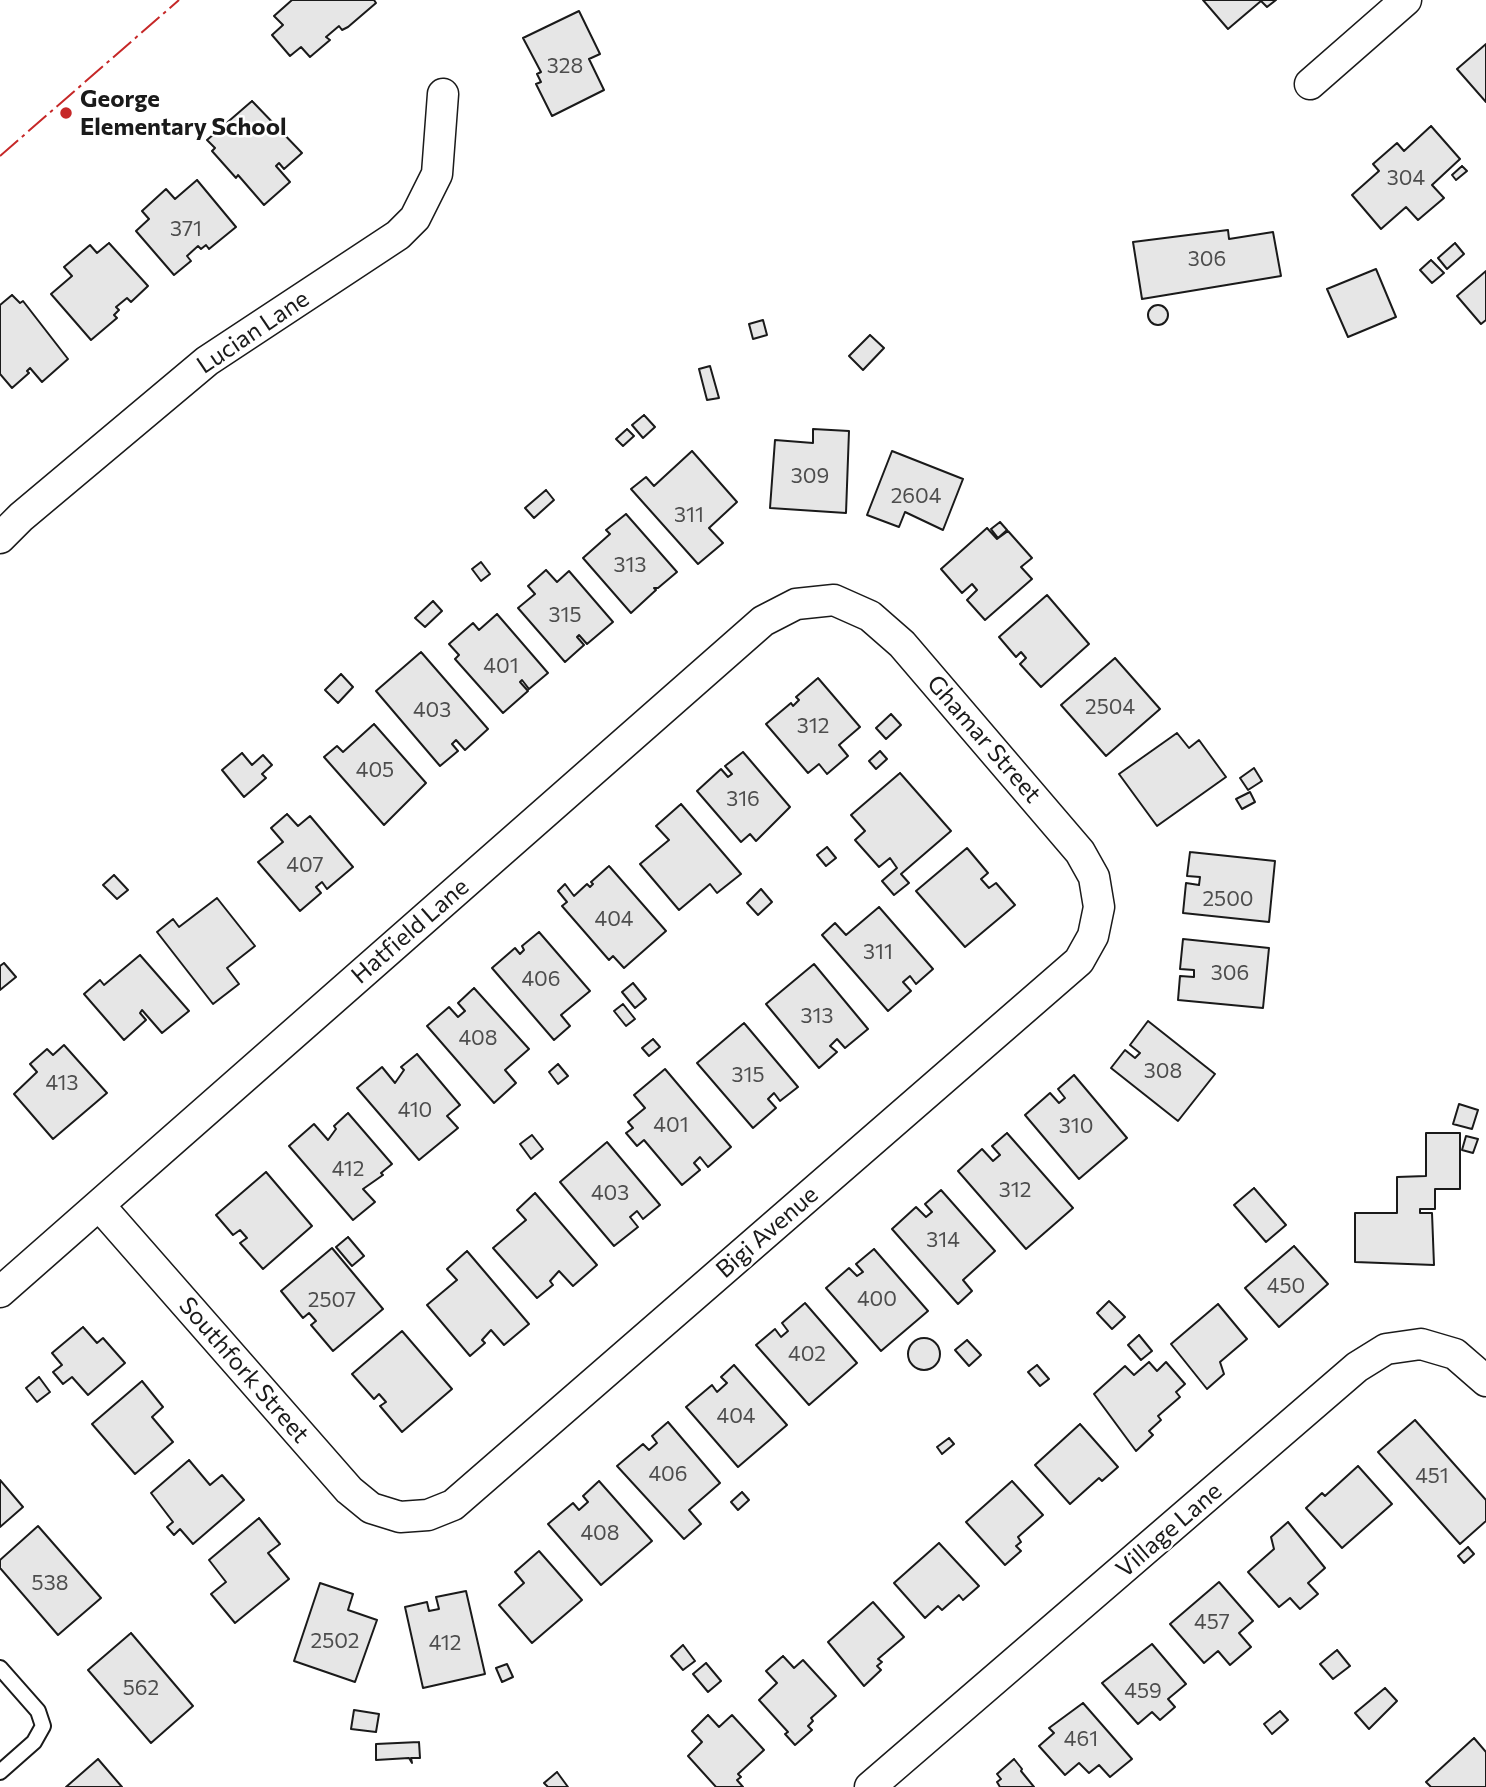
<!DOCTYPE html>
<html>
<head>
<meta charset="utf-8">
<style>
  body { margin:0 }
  canvas { display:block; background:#fff }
</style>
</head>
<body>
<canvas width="1486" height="1787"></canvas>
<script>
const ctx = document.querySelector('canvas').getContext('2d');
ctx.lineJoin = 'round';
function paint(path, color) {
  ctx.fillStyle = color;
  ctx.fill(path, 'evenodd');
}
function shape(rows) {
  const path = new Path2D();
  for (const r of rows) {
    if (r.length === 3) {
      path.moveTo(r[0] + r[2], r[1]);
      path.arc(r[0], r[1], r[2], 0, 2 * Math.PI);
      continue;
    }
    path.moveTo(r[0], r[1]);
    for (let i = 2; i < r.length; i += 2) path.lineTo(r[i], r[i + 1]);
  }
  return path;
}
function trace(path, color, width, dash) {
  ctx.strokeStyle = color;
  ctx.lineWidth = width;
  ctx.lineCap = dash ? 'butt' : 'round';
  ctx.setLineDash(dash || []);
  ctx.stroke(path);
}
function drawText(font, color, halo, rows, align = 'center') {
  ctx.font = font + ' Commissioner,sans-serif';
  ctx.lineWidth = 5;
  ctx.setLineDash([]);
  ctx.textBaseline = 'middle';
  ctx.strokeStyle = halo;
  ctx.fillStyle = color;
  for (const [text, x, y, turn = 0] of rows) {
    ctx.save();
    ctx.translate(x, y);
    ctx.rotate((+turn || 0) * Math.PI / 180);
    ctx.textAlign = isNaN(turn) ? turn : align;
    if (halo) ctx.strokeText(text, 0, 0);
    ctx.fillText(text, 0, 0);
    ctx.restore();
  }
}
const building = shape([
  [292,0,374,0,376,3,348,27,342,30,339,26,326,37,330,40,310,57,301,47,290,56,272,35,283,25,274,16,292,0],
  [1203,0,1276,0,1267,7,1261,1,1228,29,1203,0],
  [579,11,600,54,589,59,604,90,552,116,536,84,541,82,537,74,541,72,523,38,579,11],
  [1486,44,1486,102,1457,69,1486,44],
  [252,101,302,153,284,169,279,163,276,166,290,182,264,205,238,175,236,178,212,151,215,148,207,140,252,101],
  [1431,126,1460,159,1432,185,1444,198,1418,220,1406,207,1381,229,1352,195,1379,171,1373,164,1397,143,1404,151,1431,126],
  [1462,166,1467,171,1456,180,1452,175,1462,166],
  [197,180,236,227,209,249,206,245,201,249,198,246,187,256,191,261,174,275,136,231,149,219,142,211,166,189,175,199,197,180],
  [1228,230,1229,239,1273,232,1281,276,1142,299,1133,242,1228,230],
  [109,243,148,286,131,302,127,298,116,307,119,310,114,315,117,318,91,340,51,294,72,276,64,267,90,245,97,253,109,243],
  [1455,243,1464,254,1447,269,1438,258,1455,243],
  [1431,260,1444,273,1432,283,1420,270,1431,260],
  [1376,269,1396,317,1348,337,1327,289,1376,269],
  [1486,271,1486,320,1481,324,1457,296,1486,271],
  [12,295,20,303,23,301,68,359,42,382,30,368,27,371,29,373,12,388,0,374,0,305,12,295],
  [1158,315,10],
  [763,320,767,335,753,339,749,324,763,320],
  [870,335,884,348,863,370,849,356,870,335],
  [710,366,719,398,707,400,699,369,710,366],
  [644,415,655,427,643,438,632,425,644,415],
  [627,429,634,436,623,446,616,439,627,429],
  [813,429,849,431,846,513,770,508,775,440,813,443,813,429],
  [692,451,737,502,709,528,723,543,698,564,631,489,646,477,654,486,692,451],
  [892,451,963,479,943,530,905,512,899,527,867,515,892,451],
  [546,490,554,500,534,518,525,508,546,490],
  [626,514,677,572,658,588,654,588,656,590,631,613,583,558,610,534,606,530,626,514],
  [1000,522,1007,530,998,538,991,529,1000,522],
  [987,528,997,539,1008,531,1032,558,1021,567,1032,579,985,620,967,600,977,590,972,584,962,593,941,569,987,528],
  [481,562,490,574,481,581,472,569,481,562],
  [546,570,557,582,569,571,613,622,587,644,579,635,577,637,584,645,565,662,518,608,535,594,528,586,546,570],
  [1047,595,1089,644,1041,687,1020,664,1026,658,1021,652,1016,657,999,637,1047,595],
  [433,601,442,611,425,627,415,618,433,601],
  [497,614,548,673,529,689,522,680,520,682,528,691,503,713,455,659,459,655,449,644,473,623,479,630,497,614],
  [421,652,488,729,465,750,456,740,452,744,458,751,440,766,376,691,421,652],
  [1115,658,1160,709,1106,756,1061,705,1115,658],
  [341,674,353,687,338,703,325,690,341,674],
  [818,678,860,727,839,745,848,756,827,774,819,764,808,773,766,724,791,703,793,706,799,700,796,697,818,678],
  [891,714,901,725,886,739,876,728,891,714],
  [374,724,426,783,384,825,324,757,337,746,343,752,374,724],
  [1177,733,1189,748,1199,740,1226,777,1157,826,1119,774,1177,733],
  [880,751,887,759,876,769,869,761,880,751],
  [743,752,790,807,756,841,750,834,741,842,697,791,721,769,728,777,732,774,725,766,743,752],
  [242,753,252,765,263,755,272,765,262,774,266,778,244,797,222,770,242,753],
  [1254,768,1262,781,1248,790,1240,778,1254,768],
  [900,773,951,831,901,874,909,883,894,895,882,881,897,868,890,858,879,867,855,840,865,831,851,815,900,773],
  [1250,792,1255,802,1242,809,1236,799,1250,792],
  [681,804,741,874,717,893,710,884,679,910,640,864,669,840,656,826,681,804],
  [287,814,298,826,310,816,353,867,327,889,322,882,316,887,321,893,300,911,258,862,283,842,271,828,287,814],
  [827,847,836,858,826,866,817,855,827,847],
  [967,848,988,873,981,879,989,888,996,883,1015,905,965,947,916,891,967,848],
  [1190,852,1275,861,1269,922,1183,913,1186,883,1199,885,1200,877,1187,876,1190,852],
  [609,866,666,931,624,968,613,956,609,960,562,906,567,902,558,891,565,884,574,896,587,884,590,887,593,884,591,882,609,866],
  [114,875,128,890,117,899,103,885,114,875],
  [761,889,772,902,758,915,747,903,761,889],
  [217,898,255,946,227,968,239,984,213,1004,157,932,173,919,179,927,217,898],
  [879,907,933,969,916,984,910,976,903,982,911,991,888,1011,822,935,835,923,846,935,879,907],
  [539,932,590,991,561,1015,570,1026,554,1040,492,968,515,948,520,954,524,950,522,946,539,932],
  [1183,939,1269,948,1263,1008,1178,1000,1180,976,1194,977,1194,970,1180,969,1183,939],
  [140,955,189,1011,162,1033,142,1010,140,1013,146,1020,124,1040,84,994,100,980,104,985,140,955],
  [4,963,16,977,0,990,0,966,4,963],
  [814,964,868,1029,845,1048,837,1039,830,1046,837,1052,819,1068,766,1004,814,964],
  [633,983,646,999,635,1008,622,992,633,983],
  [474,988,529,1049,505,1070,516,1083,494,1103,427,1026,449,1007,458,1017,465,1011,458,1003,474,988],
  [623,1004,635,1019,626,1026,614,1011,623,1004],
  [1148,1021,1215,1074,1178,1121,1111,1068,1125,1050,1135,1058,1140,1053,1130,1045,1148,1021],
  [744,1023,798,1087,780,1101,774,1093,768,1099,776,1108,753,1128,697,1063,744,1023],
  [653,1039,660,1047,649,1056,642,1048,653,1039],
  [64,1045,107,1093,53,1139,14,1094,37,1072,30,1064,47,1049,53,1055,64,1045],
  [417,1054,460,1105,447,1116,458,1128,419,1160,357,1088,382,1067,395,1083,404,1070,401,1067,417,1054],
  [558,1064,568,1076,558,1084,549,1072,558,1064],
  [665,1069,731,1147,708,1167,700,1157,694,1163,700,1170,682,1185,644,1140,637,1146,626,1133,633,1128,628,1122,645,1108,634,1095,665,1069],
  [1074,1075,1127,1138,1079,1179,1025,1115,1050,1093,1059,1103,1065,1098,1058,1089,1074,1075],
  [1459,1104,1478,1110,1472,1129,1453,1124,1459,1104],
  [348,1113,392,1164,381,1173,383,1175,363,1189,375,1202,353,1220,289,1146,314,1124,328,1140,336,1129,334,1126,348,1113],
  [1007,1133,1073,1208,1026,1249,958,1171,982,1149,993,1161,1000,1155,992,1146,1007,1133],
  [1426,1133,1460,1133,1460,1189,1435,1189,1435,1209,1420,1209,1420,1213,1432,1213,1434,1265,1355,1262,1355,1213,1397,1213,1397,1177,1426,1176,1426,1133],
  [532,1135,543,1149,531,1159,520,1144,532,1135],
  [1466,1136,1478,1139,1473,1153,1462,1150,1466,1136],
  [607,1142,660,1205,643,1219,637,1211,630,1217,638,1227,614,1246,560,1182,607,1142],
  [266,1172,312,1226,263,1269,240,1243,247,1238,240,1230,233,1235,216,1215,266,1172],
  [1254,1188,1286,1225,1266,1242,1234,1205,1254,1188],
  [941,1190,995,1251,963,1280,972,1291,958,1304,892,1229,916,1207,926,1217,932,1212,925,1204,941,1190],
  [535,1193,597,1265,573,1286,559,1271,550,1281,553,1285,537,1298,493,1248,526,1220,517,1210,535,1193],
  [348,1237,364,1256,352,1266,336,1247,348,1237],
  [1294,1246,1328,1284,1279,1327,1245,1288,1294,1246],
  [332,1248,383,1309,333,1351,311,1325,316,1321,309,1313,303,1318,281,1291,332,1248],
  [874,1249,928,1311,881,1351,826,1288,849,1268,857,1276,863,1272,856,1264,874,1249],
  [467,1251,529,1324,504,1345,491,1330,482,1340,485,1343,470,1356,427,1305,457,1280,447,1269,467,1251],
  [1109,1301,1125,1317,1112,1329,1097,1313,1109,1301],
  [805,1303,857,1363,809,1405,756,1345,775,1329,781,1337,788,1331,782,1323,805,1303],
  [1218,1304,1247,1339,1220,1362,1224,1374,1207,1389,1171,1344,1218,1304],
  [83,1327,97,1343,103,1338,125,1363,88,1395,72,1377,63,1384,53,1372,62,1365,52,1353,83,1327],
  [402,1331,452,1389,402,1432,380,1406,386,1402,379,1394,374,1399,352,1374,402,1331],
  [1139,1335,1152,1351,1141,1360,1128,1345,1139,1335],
  [924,1354,16],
  [967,1340,981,1355,969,1366,955,1350,967,1340],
  [1149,1362,1157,1371,1166,1362,1185,1384,1176,1392,1180,1397,1158,1416,1161,1420,1149,1431,1153,1435,1136,1451,1094,1394,1125,1366,1134,1375,1149,1362],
  [734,1365,787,1425,738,1467,686,1407,712,1385,717,1392,727,1383,721,1377,734,1365],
  [1037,1365,1049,1379,1040,1386,1028,1372,1037,1365],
  [39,1377,50,1392,37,1402,26,1388,39,1377],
  [142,1381,163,1407,152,1417,173,1442,135,1474,92,1424,142,1381],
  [1415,1420,1486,1500,1486,1521,1460,1544,1378,1452,1415,1420],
  [668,1422,720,1483,689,1510,701,1524,684,1539,617,1466,643,1444,649,1450,657,1443,652,1436,668,1422],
  [1080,1424,1118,1467,1102,1481,1099,1478,1070,1504,1035,1465,1080,1424],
  [949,1438,954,1444,942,1454,937,1447,949,1438],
  [189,1460,210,1485,222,1475,244,1500,193,1544,180,1529,174,1535,167,1527,173,1522,151,1493,189,1460],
  [1358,1466,1392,1504,1342,1548,1306,1508,1322,1493,1325,1496,1358,1466],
  [0,1480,23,1507,0,1527,0,1480],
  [599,1481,652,1541,601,1585,548,1524,573,1503,579,1510,588,1502,583,1496,599,1481],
  [1012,1481,1043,1515,1018,1537,1021,1542,1016,1546,1021,1551,1005,1565,966,1522,1012,1481],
  [742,1492,749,1500,738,1510,731,1502,742,1492],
  [259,1518,280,1544,268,1553,289,1579,235,1623,211,1594,226,1582,209,1560,259,1518],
  [1288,1522,1325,1568,1308,1583,1318,1594,1300,1609,1290,1598,1279,1607,1248,1572,1274,1549,1271,1537,1288,1522],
  [38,1526,101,1598,58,1635,0,1568,0,1560,38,1526],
  [939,1543,979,1586,963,1600,959,1595,942,1610,938,1606,925,1618,894,1583,939,1543],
  [1468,1547,1474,1554,1464,1563,1458,1556,1468,1547],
  [539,1551,582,1600,532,1643,499,1605,524,1583,515,1572,539,1551],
  [1219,1582,1253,1621,1239,1633,1251,1647,1230,1665,1218,1651,1204,1663,1170,1624,1219,1582],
  [320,1583,353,1594,348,1610,377,1620,355,1682,294,1661,320,1583],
  [466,1591,485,1674,423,1688,405,1607,427,1602,429,1611,439,1609,436,1597,466,1591],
  [873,1602,904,1637,878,1659,882,1662,877,1666,881,1670,864,1686,828,1642,873,1602],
  [131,1633,193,1706,151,1743,88,1670,131,1633],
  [1152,1644,1186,1684,1168,1699,1175,1707,1160,1720,1152,1712,1138,1724,1102,1683,1152,1644],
  [683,1645,695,1661,683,1670,671,1656,683,1645],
  [1337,1650,1350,1666,1333,1679,1320,1664,1337,1650],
  [783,1656,794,1668,803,1660,836,1696,811,1718,813,1721,808,1726,812,1730,795,1745,785,1734,788,1732,759,1700,777,1683,766,1671,783,1656],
  [706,1663,721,1681,708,1692,693,1674,706,1663],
  [507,1664,513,1677,502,1682,496,1668,507,1664],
  [1385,1688,1397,1701,1369,1729,1355,1713,1385,1688],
  [1083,1703,1132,1759,1110,1777,1099,1765,1089,1773,1079,1763,1065,1775,1039,1746,1054,1733,1049,1728,1083,1703],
  [354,1710,379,1714,376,1732,351,1729,354,1710],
  [1280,1711,1288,1720,1272,1734,1264,1724,1280,1711],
  [708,1715,719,1727,732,1715,764,1750,738,1774,741,1777,737,1780,743,1787,716,1787,688,1756,702,1742,692,1731,708,1715],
  [1474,1738,1486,1752,1486,1787,1431,1787,1426,1782,1474,1738],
  [419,1742,420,1758,411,1758,412,1763,409,1758,376,1760,376,1744,419,1742],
  [98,1759,122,1787,66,1787,98,1759],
  [1014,1759,1022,1769,1021,1771,1034,1787,1000,1787,997,1782,1001,1779,997,1774,1014,1759],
  [557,1772,568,1787,548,1787,544,1783,557,1772]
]);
paint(building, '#e6e6e6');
trace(building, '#1a1a1a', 2);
const service = shape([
  [0,1668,38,1711,43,1726,34,1742,0,1772]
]);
const minor = shape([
  [1310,84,1406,0],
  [0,538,21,517,207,361,398,235,415,218,437,174,443,94],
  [0,1292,763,621,796,604,834,600,870,616,902,644,1080,852,1094,877,1099,907,1093,936,1079,961,453,1505,428,1515,400,1517,371,1508,349,1490,99,1205],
  [870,1787,1357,1367,1386,1349,1421,1344,1455,1354,1486,1381]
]);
trace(service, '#1a1a1a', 18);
trace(minor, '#1a1a1a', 33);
trace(service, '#fff', 14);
trace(minor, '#fff', 30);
trace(shape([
  [0,156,179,0]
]), '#c62828', 2, [24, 5, 3.5, 5]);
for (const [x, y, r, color] of [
  [66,113,7,"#c62828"]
]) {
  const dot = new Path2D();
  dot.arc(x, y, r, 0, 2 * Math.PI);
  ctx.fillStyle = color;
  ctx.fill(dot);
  trace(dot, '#fff', 2.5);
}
drawText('21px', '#4d4d4d', null, [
  ["328",565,66],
  ["304",1406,178],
  ["371",186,229],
  ["306",1207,259],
  ["309",810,476],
  ["2604",916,496],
  ["311",689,515],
  ["313",630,565],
  ["315",565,615],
  ["401",501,666],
  ["2504",1110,707],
  ["403",432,710],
  ["312",813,726],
  ["405",375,770],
  ["316",743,799],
  ["407",305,865],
  ["2500",1228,899],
  ["404",614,919],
  ["311",878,952],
  ["306",1230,973],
  ["406",541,979],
  ["313",817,1016],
  ["408",478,1038],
  ["308",1163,1071],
  ["315",748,1075],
  ["413",62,1083],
  ["410",415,1110],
  ["401",671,1125],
  ["310",1076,1126],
  ["412",348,1169],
  ["312",1015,1190],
  ["403",610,1193],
  ["314",943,1240],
  ["450",1286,1286],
  ["400",877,1299],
  ["2507",332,1300],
  ["402",807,1354],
  ["404",736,1416],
  ["406",668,1474],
  ["451",1432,1476],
  ["408",600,1533],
  ["538",50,1583],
  ["457",1212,1622],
  ["2502",335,1641],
  ["412",445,1643],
  ["562",141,1688],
  ["459",1143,1691],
  ["461",1081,1739]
]);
drawText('bold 24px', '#1a1a1a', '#fff', [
  ["George",80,99],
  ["Elementary School",80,127]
], 'left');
drawText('24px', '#1a1a1a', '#fff', [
  ["Lucian Lane",253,332,-34],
  ["Ghamar Street",984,739,49],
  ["Hatfield Lane",410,931,-41],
  ["Bigi Avenue",767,1232,-41],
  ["Southfork Street",244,1370,49],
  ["Village Lane",1169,1530,-41]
]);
</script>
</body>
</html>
